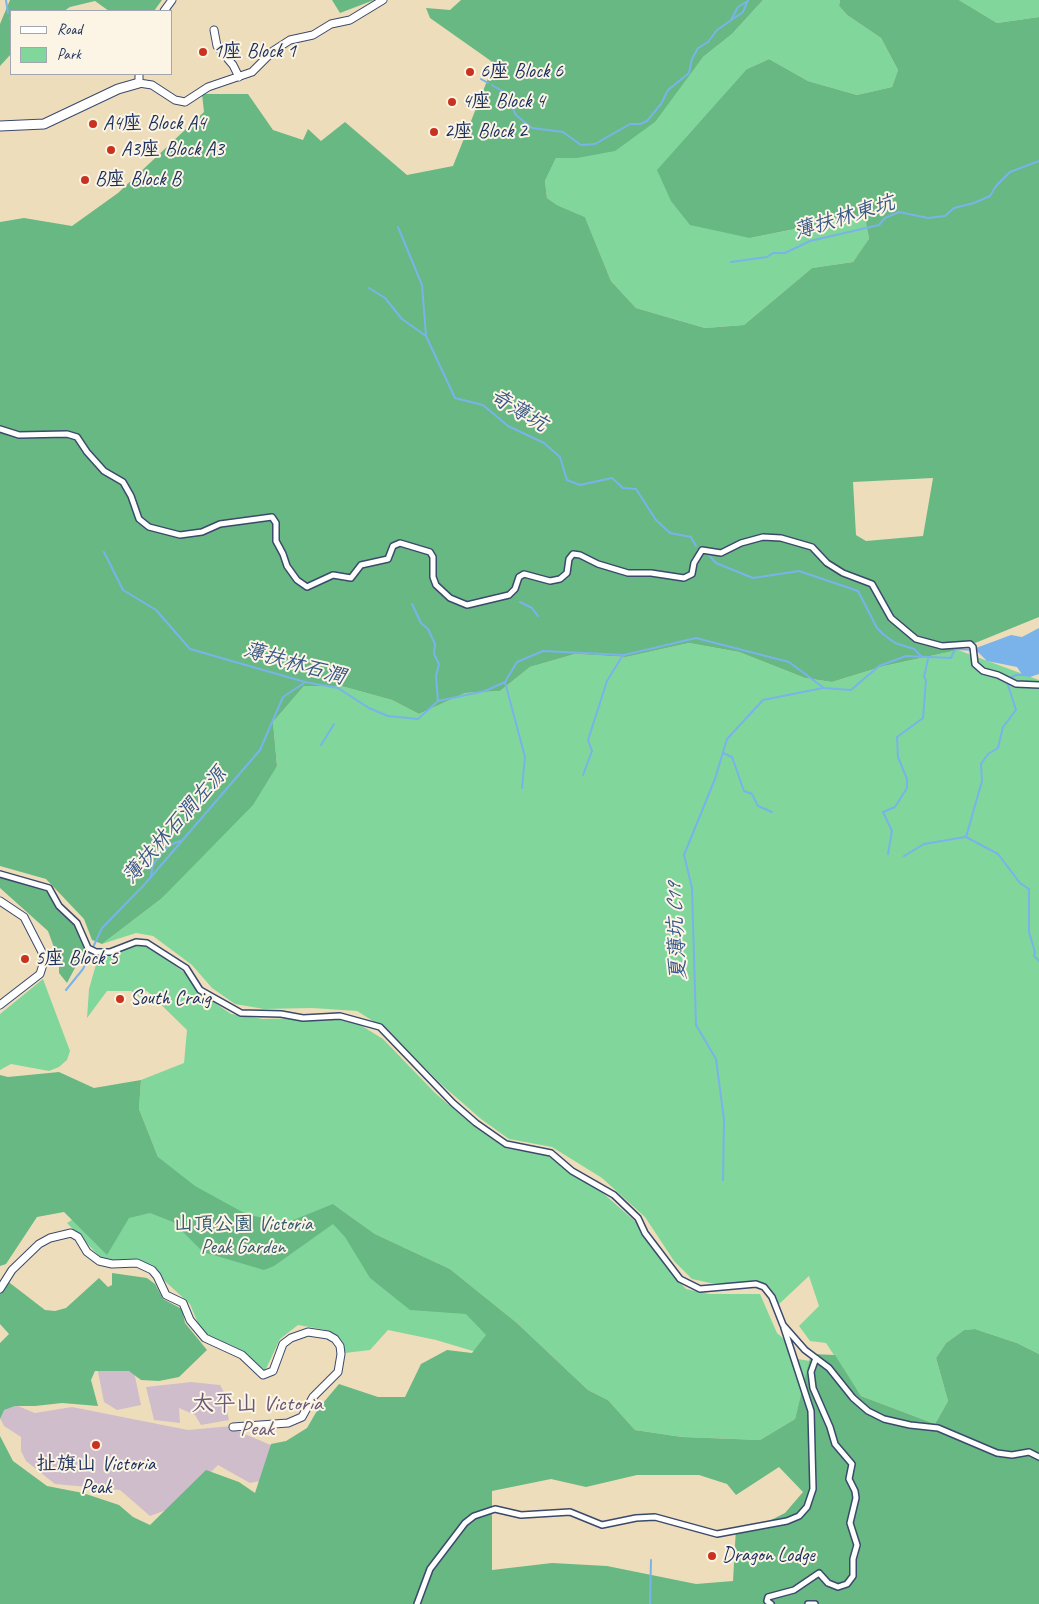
<!DOCTYPE html>
<html>
<head>
<meta charset="utf-8">
<style>
  body { margin:0 }
  #map { position:relative; width:1039px; height:1604px; overflow:hidden; background:#edb; font-family:Caveat,sans-serif }
  canvas { display:block }
  .legend { position:absolute; left:10px; top:10px; width:162px; height:65px; box-sizing:border-box; background:#fcf5e5; border:1px solid #a2a6af; margin:0; padding:6px 9px; list-style:none; font-size:15px; color:#1b2f5e }
  .legend li { display:flex; align-items:center; gap:10px; height:25px }
  .legend b { width:25px; border:1px solid #a2a6af }
</style>
</head>
<body>
<div id="map">
<canvas width="1039" height="1604"></canvas>
<ul class="legend">
<li><b style="height:6px;background:#fff"></b>Road</li>
<li><b style="height:14px;background:#81d79b"></b>Park</li>
</ul>
</div>
<script>
const ctx = document.querySelector('canvas').getContext('2d');
ctx.lineJoin = 'round';
function paint(path, color) {
  ctx.fillStyle = color;
  ctx.fill(path, 'evenodd');
}
function shape(rows) {
  const path = new Path2D();
  for (const r of rows) {
    path.moveTo(r[0], r[1]);
    for (let i = 2; i < r.length; i += 2) path.lineTo(r[i], r[i + 1]);
  }
  return path;
}
function trace(path, color, width, dash) {
  ctx.strokeStyle = color;
  ctx.lineWidth = width;
  ctx.lineCap = dash ? 'butt' : 'round';
  ctx.setLineDash(dash || []);
  ctx.stroke(path);
}
function drawText(font, color, halo, rows, align = 'center') {
  ctx.font = font + ' Caveat,"LXGW WenKai TC",sans-serif';
  ctx.lineWidth = 4;
  ctx.setLineDash([]);
  ctx.textBaseline = 'middle';
  ctx.strokeStyle = halo;
  ctx.fillStyle = color;
  for (const [text, x, y, turn = 0] of rows) {
    ctx.save();
    ctx.translate(x, y);
    ctx.rotate((+turn || 0) * Math.PI / 180);
    ctx.textAlign = isNaN(turn) ? turn : align;
    if (halo) ctx.strokeText(text, 0, 0);
    ctx.fillText(text, 0, 0);
    ctx.restore();
  }
}
paint(shape([
  [132,1362,141,1405,117,1410,104,1402,97,1367],
  [191,1382,220,1385,223,1390,229,1420,201,1425,195,1415,179,1408,180,1423,154,1420,146,1387],
  [13,1404,35,1413,72,1407,188,1430,232,1426,233,1429,273,1446,264,1480,250,1483,218,1465,177,1506,150,1516,120,1490,55,1484,26,1461,21,1451,21,1437,4,1426,0,1418,0,1414,5,1408]
]), '#d0bdcc');
paint(shape([
  [763,0,840,0,839,6,847,15,881,38,898,70,892,87,857,95,808,81,769,59,747,69,750,238,866,215,869,240,853,262,812,268,744,325,705,328,636,308,611,281,585,217,557,205,547,198,545,181,556,158,577,158,679,87,703,57,732,34],
  [959,0,1039,0,1039,17,997,23],
  [689,643,739,652,805,678,832,682,884,666,958,650,1039,680,1039,1354,1017,1343,975,1329,964,1330,946,1343,936,1358,948,1401,935,1424,861,1396,826,1343,810,1341,799,1326,819,1306,809,1276,778,1305,766,1284,710,1283,692,1279,674,1261,645,1217,602,1178,552,1147,509,1139,481,1119,442,1085,389,1031,357,1011,312,1008,264,1009,235,1004,212,988,192,965,153,936,136,933,102,944,161,899,277,766,273,722,304,686,341,686,392,700,419,714,465,693,500,691,530,667,575,654,626,657],
  [137,943,149,946,185,973,205,996,231,1014,263,1019,312,1018,354,1021,383,1039,435,1093,475,1127,505,1148,548,1156,596,1187,637,1223,666,1267,686,1289,709,1294,760,1294,777,1333,787,1342,792,1358,810,1361,795,1419,760,1440,682,1437,635,1430,608,1400,588,1390,517,1323,450,1269,375,1234,333,1204,493,1332,483,1354,436,1340,388,1330,370,1350,345,1353,335,1334,326,1330,298,1325,280,1339,265,1371,235,1347,202,1333,190,1304,145,1263,104,1261,67,1223,129,1184,158,1157,139,1109,141,1080,184,1063,187,1030,147,991,143,992,148,1003,131,991,107,991,87,1018,89,989,99,954,105,956],
  [43,979,70,1051,67,1060,59,1067,49,1071,11,1064,0,1070,0,1014]
]), '#81d79b');
paint(shape([
  [10,0,162,0,154,11,109,11,95,1,70,7,64,11,11,11,11,54,0,66,0,24],
  [332,0,374,0,340,13],
  [461,0,763,0,732,34,703,57,655,122,615,151,577,158,556,158,545,181,547,198,557,205,585,217,611,281,636,308,705,328,744,325,812,268,853,262,869,239,865,215,750,238,690,225,671,201,657,170,747,69,769,59,808,81,857,95,892,87,898,70,881,38,847,15,839,6,840,0,959,0,997,23,1039,17,1039,617,958,650,884,666,832,682,805,678,739,652,689,643,626,657,575,654,530,667,500,691,465,693,419,714,392,700,341,686,304,686,273,722,277,766,253,805,161,899,102,944,92,940,84,919,46,879,0,866,0,222,24,218,72,226,118,193,204,112,202,94,248,94,273,130,303,140,308,129,321,141,345,122,407,175,453,166,493,66,491,61,430,18,426,8,450,10],
  [933,478,923,536,866,541,856,535,853,482],
  [0,873,42,885,78,922,86,947,67,983,59,973,59,961,48,931,0,888],
  [59,1072,94,1088,141,1080,139,1109,158,1157,195,1186,246,1214,286,1223,333,1204,375,1234,450,1269,517,1323,588,1390,608,1400,635,1430,682,1437,760,1440,795,1419,811,1354,835,1355,861,1396,935,1424,948,1401,936,1358,946,1343,964,1330,975,1329,1017,1343,1039,1354,1039,1604,0,1604,0,1436,13,1461,47,1486,83,1493,119,1505,133,1517,150,1525,206,1470,239,1482,255,1493,271,1444,286,1441,307,1428,318,1409,339,1384,378,1397,405,1397,421,1364,447,1350,472,1353,486,1335,466,1314,410,1310,370,1278,345,1237,333,1224,274,1266,264,1270,203,1252,173,1222,150,1213,129,1218,107,1255,64,1212,37,1217,6,1264,0,1266,0,1075,8,1077],
  [779,1467,803,1492,785,1513,761,1525,736,1528,733,1581,696,1584,607,1566,552,1563,492,1570,492,1491,551,1479,586,1487,637,1475,699,1475,727,1484,736,1495],
  [112,1273,147,1278,155,1284,163,1299,182,1309,185,1323,207,1350,179,1377,159,1381,141,1380,129,1371,95,1371,91,1380,98,1406,62,1403,35,1406,15,1406,4,1410,0,1419,0,1343,9,1334,0,1324,0,1288,6,1280,45,1310,55,1311,66,1308,99,1278,108,1287,112,1285]
]), '#68b883');
paint(shape([
  [1039,628,1039,674,1030,677,1023,676,1017,667,987,661,976,650,976,648,1011,635,1022,637]
]), '#79b3ea');
trace(shape([
  [6,0,8,13],
  [10,18,11,20],
  [731,20,738,7,746,2],
  [481,79,488,83],
  [492,85,504,92,516,115,532,128,563,132,581,145,595,144,630,124,640,124,647,121,661,104,668,90,689,73,692,59,698,48,708,42,717,30,743,12,748,0],
  [398,227,422,285,426,336,455,398,483,405,508,426,544,443,560,457,567,480,580,485,612,478,623,488,636,489,656,520,670,533,691,537,696,546],
  [731,262,767,257,773,253,785,253,810,241,879,225,885,218,899,212,928,218,945,216,954,208,974,203,990,196,996,186,1010,172,1039,161],
  [369,288,385,298,402,319,426,336],
  [104,552,123,590,156,610,190,649,305,682,338,688,369,708,388,716,418,719,438,701,485,691,505,682,517,662,543,651,624,655,696,638,789,662,824,688,851,690,879,666,906,656,951,658,955,649,976,650],
  [709,555,716,563,753,578,799,571,858,591,877,628,883,634,895,643,914,649,921,656],
  [520,602,532,608,538,616],
  [412,604,421,623,428,629,435,644,434,654,439,664,436,676,438,701],
  [1010,678,1016,675,1022,675],
  [505,682,525,757,522,788],
  [1007,682,1016,710,1003,727,998,748,988,754,981,764,982,781,966,837,998,854,1020,883,1029,889,1029,932,1035,952,1034,956,1039,961],
  [321,745,334,724],
  [723,753,732,757,744,791,752,794,758,806,772,812],
  [583,775,592,751,588,740,607,681,623,655],
  [888,854,892,831,883,812,895,807,907,788,907,779,898,757,897,737,923,718,926,680,924,677,928,659],
  [904,856,924,844,965,837],
  [151,875,153,865,162,853,170,845,180,841],
  [66,990,83,969,102,928,144,885,260,750,283,697,304,683],
  [723,1180,724,1120,716,1059,696,1025,692,888,684,855,715,779,727,739,763,700,823,688],
  [650,1604,651,1560]
]), '#79b3ea', 2);
const pedestrian = shape([
  [0,429,19,435,67,434,77,437,87,452,104,471,123,482,131,496,139,519,149,527,180,535,202,532,220,524,272,517,276,523,276,541,283,554,287,566,297,580,307,587,333,575,351,578,361,565,388,559,393,546,400,543,430,552,433,557,433,577,436,585,450,598,467,605,509,595,515,589,519,577,524,574,550,581,560,579,567,573,569,559,573,554,580,555,598,564,628,573,651,573,684,578,692,574,694,563,702,550,721,553,741,543,763,537,781,538,812,547,827,563,843,573,872,584,891,618,916,639,942,646,970,644,973,647,975,664,983,671,998,675,1016,684,1039,685],
  [0,874,49,888,59,906,77,923,88,948,96,952,110,952,136,942,147,943,186,968,200,990,241,1013,281,1014,303,1018,340,1016,380,1027,453,1103,476,1123,506,1144,551,1153,572,1171,614,1195,638,1218,645,1233,680,1279,700,1289,756,1284,764,1287,772,1297,783,1325,805,1350,829,1368,853,1398,868,1411,884,1419,910,1425,938,1428,997,1453,1012,1455,1029,1452,1039,1457],
  [417,1604,430,1569,465,1523,474,1516,495,1509,521,1515,570,1512,602,1525,636,1518,655,1517,717,1534,787,1521,799,1516,807,1507,813,1489,811,1411,784,1328],
  [771,1604,767,1601,768,1597,794,1590,819,1573,828,1583,838,1587,847,1584,853,1576,853,1559,857,1545,850,1523,856,1498,855,1491,849,1479,852,1464,835,1444,830,1427,813,1388,811,1372,816,1358],
  [808,1604,815,1604]
]);
const minor = shape([
  [164,11,172,0],
  [214,30,217,46,233,65,239,77],
  [139,74,139,83,152,85,175,100,185,102,208,87,252,72,273,51,290,40,313,35,331,24,350,20,383,0],
  [0,901,24,917,45,958,40,974,0,1005],
  [0,1289,12,1270,39,1244,50,1238,71,1233,78,1237,87,1252,99,1261,112,1264,137,1263,152,1270,157,1276,166,1295,183,1303,190,1320,205,1338,242,1355,263,1375,273,1371,283,1344,291,1338,308,1332,328,1335,335,1339,340,1346,341,1354,338,1372,313,1397,302,1417,288,1423,233,1427]
]);
const tertiary = shape([
  [0,126,44,124,118,89,139,83]
]);
trace(pedestrian, '#3b496c', 8);
trace(minor, '#3b496c', 9);
trace(tertiary, '#3b496c', 11);
trace(pedestrian, '#fff', 5);
trace(minor, '#fff', 7);
trace(tertiary, '#fff', 9);
for (const [x, y, r, color] of [
  [203,52,5,"#c8321e"],
  [470,72,5,"#c8321e"],
  [452,102,5,"#c8321e"],
  [93,124,5,"#c8321e"],
  [434,132,5,"#c8321e"],
  [111,150,5,"#c8321e"],
  [85,180,5,"#c8321e"],
  [25,959,5,"#c8321e"],
  [120,999,5,"#c8321e"],
  [96,1445,5,"#c8321e"],
  [712,1556,5,"#c8321e"]
]) {
  const dot = new Path2D();
  dot.arc(x, y, r, 0, 2 * Math.PI);
  ctx.fillStyle = color;
  ctx.fill(dot);
  trace(dot, '#fcf5e5', 2);
}
drawText('20px', '#1b2f5e', '#fcf5e5', [
  ["1座 Block 1",213,52],
  ["6座 Block 6",480,72],
  ["4座 Block 4",462,102],
  ["A4座 Block A4",103,124],
  ["2座 Block 2",444,132],
  ["A3座 Block A3",121,150],
  ["B座 Block B",95,180],
  ["5座 Block 5",35,959],
  ["South Craig",130,999],
  ["扯旗山 Victoria",96,1465,"center"],
  ["Peak",96,1488,"center"],
  ["Dragon Lodge",722,1556]
], 'left');
drawText('20px', '#34596d', '#fcf5e5', [
  ["山頂公園 Victoria",243,1225],
  ["Peak Garden",243,1248]
]);
drawText('italic 21px', '#375788', '#fcf5e5', [
  ["薄扶林東坑",844,218,-17],
  ["奇薄坑",518,411,31],
  ["薄扶林石澗",294,664,16],
  ["薄扶林石澗左源",175,826,-49],
  ["夏薄坑 C19",677,932,-93]
]);
drawText('22px', '#695875', '#fcf5e5', [
  ["太平山 Victoria",257,1404],
  ["Peak",257,1429]
]);
</script>
</body>
</html>
